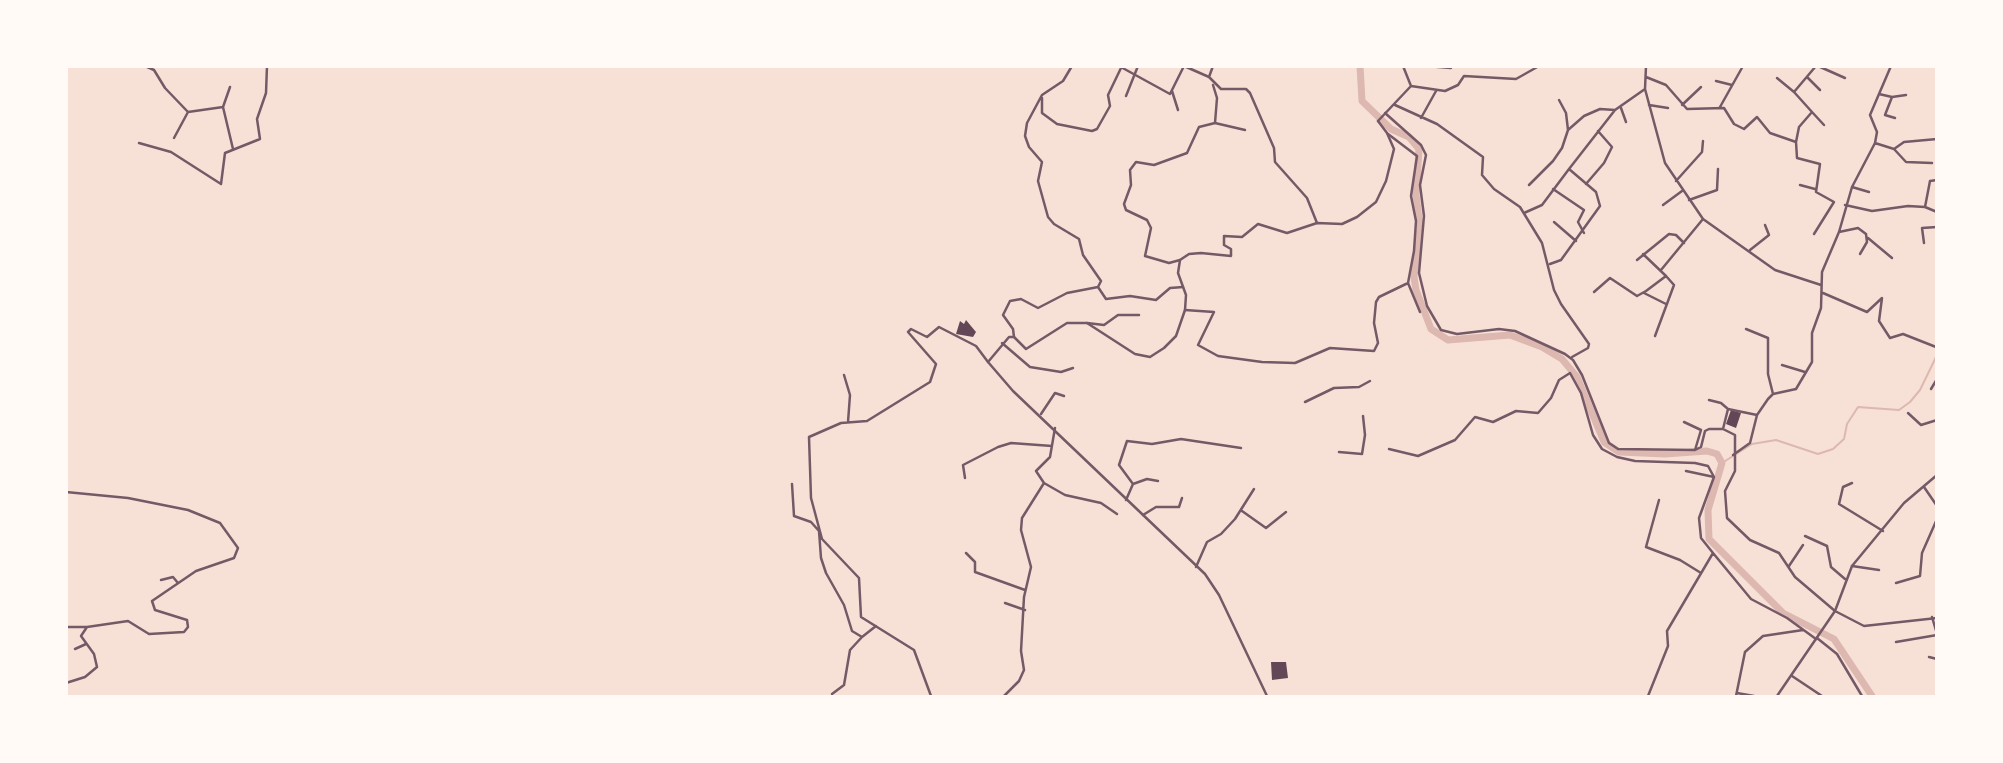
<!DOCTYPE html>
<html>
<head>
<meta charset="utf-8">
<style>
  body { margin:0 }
  #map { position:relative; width:2003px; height:763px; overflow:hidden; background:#f7e1d7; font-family:"Alegreya Sans",sans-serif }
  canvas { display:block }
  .frame { position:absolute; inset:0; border:68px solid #fffaf5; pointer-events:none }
</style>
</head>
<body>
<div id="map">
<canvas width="2003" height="763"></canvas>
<div class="frame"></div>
</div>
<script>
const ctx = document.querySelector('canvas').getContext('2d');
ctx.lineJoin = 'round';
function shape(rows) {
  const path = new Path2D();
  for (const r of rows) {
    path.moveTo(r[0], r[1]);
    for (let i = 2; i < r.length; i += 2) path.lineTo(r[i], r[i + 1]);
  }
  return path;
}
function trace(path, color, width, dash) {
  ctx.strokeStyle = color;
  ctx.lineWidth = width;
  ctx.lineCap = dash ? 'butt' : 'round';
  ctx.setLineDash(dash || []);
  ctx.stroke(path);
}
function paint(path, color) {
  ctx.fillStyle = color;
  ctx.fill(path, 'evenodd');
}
trace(shape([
  [1722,463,1752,444,1776,440,1818,454,1833,449,1844,439,1847,424,1858,407,1899,410,1910,402,1920,390,1937,355]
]), '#dcb8b0', 2);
trace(shape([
  [1360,66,1362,101,1391,129,1409,137,1419,149,1416,195,1420,228,1414,277,1416,290,1431,329,1448,340,1510,335,1542,347,1562,359,1577,377,1604,442,1619,452,1665,454,1707,451,1717,454,1722,463,1708,510,1709,539,1783,613,1834,639,1872,696]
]), '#dcb8b0', 7);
paint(shape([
  [966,320,976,332,973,337,956,334,960,321,964,324],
  [1731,410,1741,413,1736,428,1726,424],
  [1271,662,1286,662,1288,678,1272,680]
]), '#644757');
trace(shape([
  [145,66,154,70,165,88,188,112,223,107],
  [1119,66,1170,94,1184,66],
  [1184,66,1209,77,1221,89,1246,89,1250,93,1274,148,1275,162,1307,198,1317,223],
  [1426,66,1451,68],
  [1646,66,1645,89,1665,163,1703,219,1775,270,1821,285],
  [1818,66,1845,78],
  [1209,77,1213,66],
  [1646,77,1666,85,1687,109,1724,108,1734,124,1744,129,1757,117,1770,133,1796,142,1799,127,1812,112,1794,92,1816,66],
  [1807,77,1820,90],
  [1777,78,1794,92],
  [1716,81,1732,85],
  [1213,85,1217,98,1215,123],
  [1411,86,1445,91,1458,85,1464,76,1516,79,1539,66],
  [230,87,223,107,233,149],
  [1172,91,1178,110],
  [1879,94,1892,97,1885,115,1895,118],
  [1126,96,1138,66],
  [1892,97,1906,95],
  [1042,98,1042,113,1057,124,1092,131,1097,129,1110,106,1108,95,1121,68],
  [1559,100,1566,113,1568,130],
  [1395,105,1437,124,1483,157,1482,175,1494,189,1520,207,1542,243,1554,290,1561,304,1589,344,1588,348,1572,357],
  [1649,105,1668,108],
  [1682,105,1701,87],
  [1720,107,1743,66],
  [1621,108,1626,122],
  [1812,112,1824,125],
  [1385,113,1421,145,1426,155,1420,185,1424,216,1419,273,1427,306,1441,330,1457,334,1499,329,1515,331,1565,354,1573,360,1582,375,1609,443,1618,449,1695,450,1701,447,1705,431,1709,429,1723,429,1735,435,1735,471,1725,491,1727,518,1750,540,1779,553,1795,577,1835,611],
  [1421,118,1436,91],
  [1378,121,1411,86,1403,66],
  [1388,134,1417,156,1411,196,1416,221,1414,251,1408,283,1420,312],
  [174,138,188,112],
  [1796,142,1797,158,1820,164,1816,192,1834,202,1814,234],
  [139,143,171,152,221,184,225,153,260,139,257,119,266,93,267,66],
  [1875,143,1894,149,1904,142,1937,139],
  [1894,149,1906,162,1932,163],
  [1676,181,1702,152,1703,141],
  [1586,184,1604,163,1612,147,1598,131],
  [1529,185,1553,161,1562,148,1568,130,1584,116,1600,109,1615,110],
  [1800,185,1815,189],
  [1852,187,1869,192],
  [1553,189,1584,210,1578,222,1584,233],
  [1689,200,1717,190,1718,169],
  [1663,205,1682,191],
  [1845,205,1872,211,1908,206,1925,207,1937,212],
  [1925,207,1930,181,1937,180],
  [1524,213,1542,205,1569,169],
  [1554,222,1576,241],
  [1839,232,1858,228,1866,234,1867,242,1860,254],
  [1868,238,1892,258],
  [1924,243,1922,228,1937,227],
  [1750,250,1769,235,1765,225],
  [1180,260,1169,263,1145,256,1151,228,1147,220,1126,210,1124,204,1131,185,1130,170,1136,162,1154,165,1187,153,1199,127,1215,123,1245,130],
  [1637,260,1669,234,1676,235,1684,243],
  [1550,264,1561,260,1600,206,1596,192,1569,169,1615,110,1645,89],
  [1661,270,1703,219],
  [1098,287,1106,299,1130,296,1156,300,1170,288,1183,287],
  [1594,292,1610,278,1637,296,1646,291,1666,276,1643,254],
  [1644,293,1666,304],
  [1823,293,1867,312,1882,298,1879,321,1890,338,1903,334,1936,347],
  [1185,310,1214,312,1198,345,1218,356,1262,362,1295,363,1330,348,1374,351,1378,343,1374,323,1376,302,1379,297,1408,283],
  [1087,323,1104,325,1118,315,1139,315],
  [1746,329,1768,338,1768,374,1773,394],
  [1655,336,1674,285,1666,276],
  [1014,337,1013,329,1003,315,1010,301,1021,299,1038,308,1067,293,1098,287,1101,281,1083,255,1079,239,1054,224,1048,217,1038,181,1042,162,1029,147,1025,136,1027,123,1042,95,1063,81,1072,66],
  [1002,343,1030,367,1061,372,1073,368],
  [1782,365,1805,372],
  [844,375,850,395,848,422],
  [1931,389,1937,379],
  [1709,400,1721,403,1728,409,1757,415],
  [1305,402,1334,388,1359,387,1370,381],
  [1908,413,1921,425,1937,420],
  [1041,414,1055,393,1064,396],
  [1684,422,1701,430,1695,450],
  [1723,429,1728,409],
  [1389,449,1418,456,1455,440,1475,417,1493,422,1516,411,1538,413,1551,398,1559,380,1570,373,1581,393,1593,435,1602,449,1617,457,1635,461,1695,463,1708,466,1714,477,1699,518,1701,538,1713,553,1667,631,1668,646,1648,696],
  [1339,452,1362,454,1365,435,1363,416],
  [1733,455,1750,443,1757,415,1768,399,1773,394,1796,389,1812,362,1812,333,1821,308,1822,272,1839,232,1852,187,1875,143,1877,132,1870,115,1891,66],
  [1686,471,1714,477],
  [965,478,963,465,998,447,1011,443,1052,446],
  [1044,483,1065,495,1101,503,1117,514],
  [1852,483,1843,487,1839,504,1883,531],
  [792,484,794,516,811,522,819,531,821,558,826,573,844,605,852,631,862,637,850,650,844,685,832,694],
  [1133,484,1147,479,1158,481],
  [1924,487,1937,506],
  [66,492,128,498,188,510,220,523,238,548,234,558,196,571,152,601,155,610,187,620,188,627,184,632,149,634,128,621,87,627,81,636,94,654,97,667,85,677,66,683],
  [1126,500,1133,484,1119,465,1127,441,1152,444,1181,439,1241,448],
  [1659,500,1646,547,1680,560,1701,573],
  [1242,511,1266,528,1286,512],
  [1143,515,1156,507,1179,507,1182,498],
  [1805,536,1827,546,1831,567,1845,579],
  [966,553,975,562,975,572,1025,590],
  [1713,553,1751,599,1787,618,1816,639],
  [1789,566,1803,545],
  [1852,566,1879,570],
  [1196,567,1207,542,1221,534,1235,519,1254,489],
  [161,580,173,577,178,583],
  [1896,583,1920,576,1922,553,1937,519],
  [1005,603,1025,610],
  [1932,617,1937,634],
  [66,627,87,627],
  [862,637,876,626],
  [1817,638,1837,654,1862,696],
  [1896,642,1937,635],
  [75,649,86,644],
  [1929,657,1937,659],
  [1792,676,1822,696],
  [1737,693,1754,696],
  [931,696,914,650,861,617,859,578,822,539,811,498,809,437,841,423,867,421,930,382,936,364,908,332,911,329,927,337,939,327,976,346,988,362],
  [1004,696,1019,681,1024,670,1021,651,1024,597,1031,567,1021,530,1022,518,1044,483,1036,471,1050,457,1055,428],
  [1736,696,1745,652,1763,636,1803,630]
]), '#755966', 2.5);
trace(shape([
  [1835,611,1864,626,1937,618],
  [1267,696,1219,595,1205,574,1013,391,988,362,1009,337,1014,337,1026,349,1067,323,1087,323,1135,354,1150,357,1164,348,1176,336,1185,310,1186,295,1178,273,1180,260,1189,254,1201,253,1231,256,1231,249,1224,245,1224,236,1242,237,1258,224,1287,233,1317,223,1342,224,1357,217,1376,202,1386,181,1394,149,1387,133,1378,121],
  [1777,696,1835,611,1852,566,1904,503,1937,475]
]), '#755966', 2.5);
</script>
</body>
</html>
